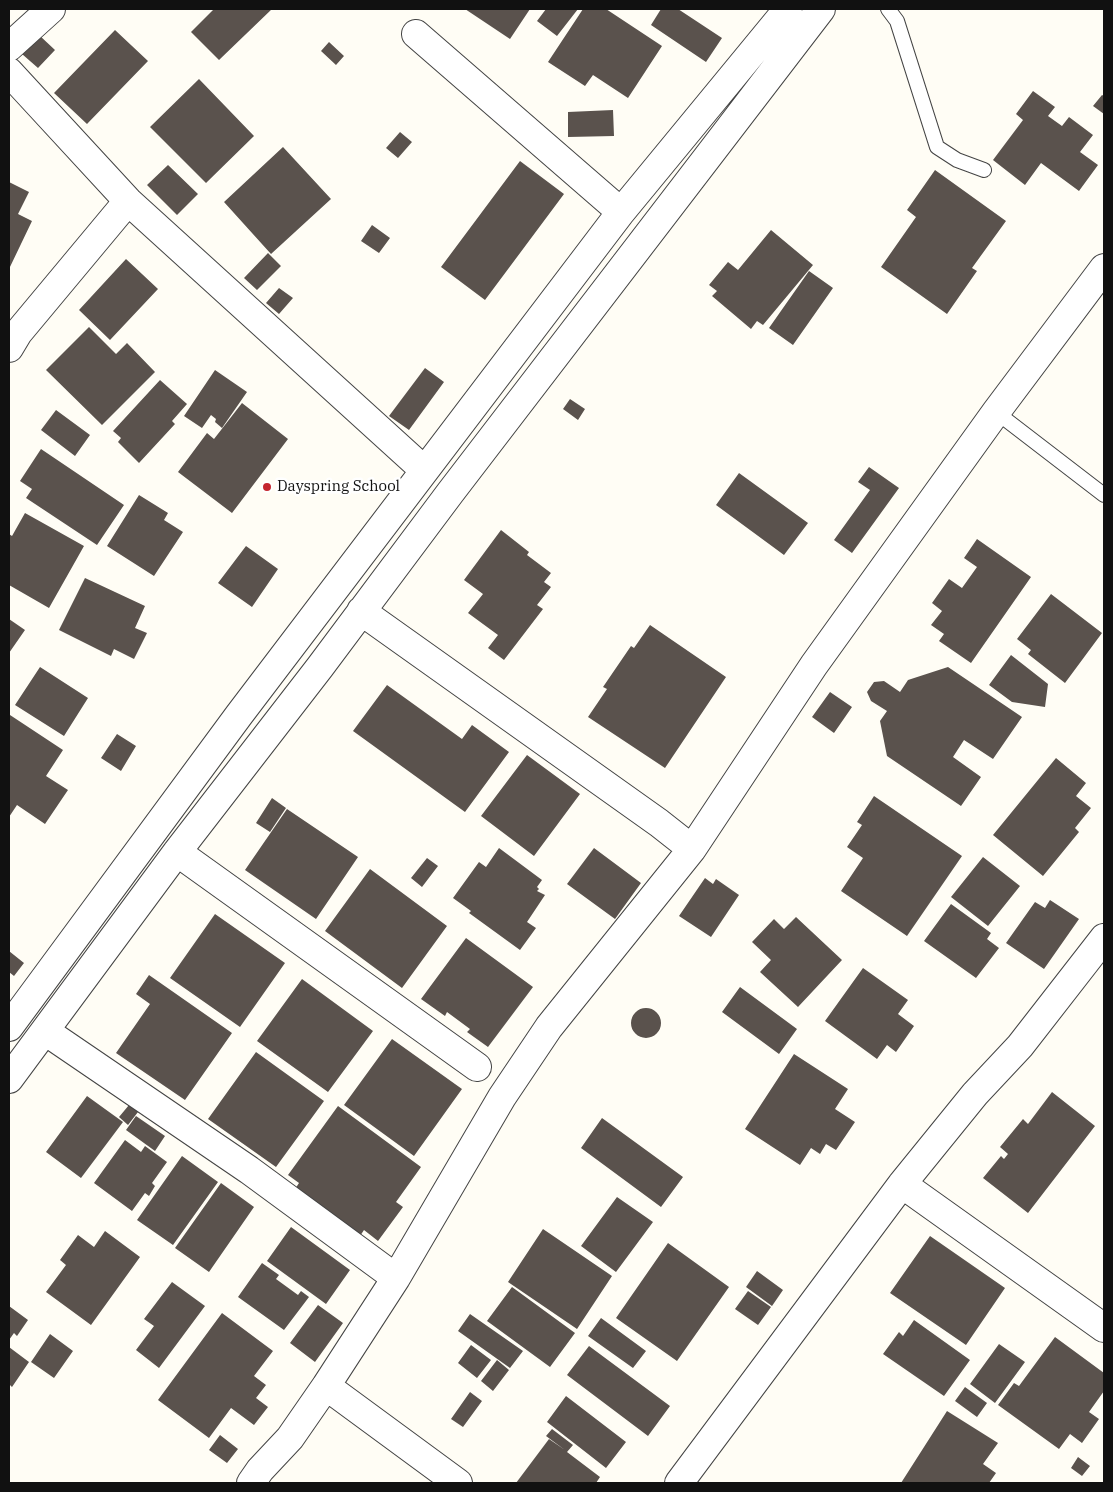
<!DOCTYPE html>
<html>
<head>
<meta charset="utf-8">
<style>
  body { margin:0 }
  #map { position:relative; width:1113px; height:1492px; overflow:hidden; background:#fffdf5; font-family:"IBM Plex Serif",serif }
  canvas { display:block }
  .frame { position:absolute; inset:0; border:10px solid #111; pointer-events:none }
</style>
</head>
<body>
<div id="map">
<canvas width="1113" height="1492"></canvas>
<div class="frame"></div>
</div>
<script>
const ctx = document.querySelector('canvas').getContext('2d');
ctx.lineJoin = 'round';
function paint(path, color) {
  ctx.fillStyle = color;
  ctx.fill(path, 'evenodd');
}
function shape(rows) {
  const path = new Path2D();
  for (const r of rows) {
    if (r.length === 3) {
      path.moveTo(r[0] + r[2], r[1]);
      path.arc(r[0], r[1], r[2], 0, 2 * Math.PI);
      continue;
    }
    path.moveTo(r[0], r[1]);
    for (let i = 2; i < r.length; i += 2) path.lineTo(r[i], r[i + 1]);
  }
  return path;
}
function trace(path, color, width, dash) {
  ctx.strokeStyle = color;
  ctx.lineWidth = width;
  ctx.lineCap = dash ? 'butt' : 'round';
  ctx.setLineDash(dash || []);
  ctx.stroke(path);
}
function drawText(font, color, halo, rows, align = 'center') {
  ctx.font = font + ' "IBM Plex Serif",serif';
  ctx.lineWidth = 5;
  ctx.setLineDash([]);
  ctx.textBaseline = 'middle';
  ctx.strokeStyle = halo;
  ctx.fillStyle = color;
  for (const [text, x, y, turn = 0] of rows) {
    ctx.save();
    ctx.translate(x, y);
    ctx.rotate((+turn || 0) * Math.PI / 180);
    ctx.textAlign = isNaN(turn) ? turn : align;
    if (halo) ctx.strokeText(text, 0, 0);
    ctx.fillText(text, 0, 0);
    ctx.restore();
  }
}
paint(shape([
  [214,9,272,9,219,60,191,32],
  [465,9,530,9,510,39],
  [546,9,578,9,557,36,537,21],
  [583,9,606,9,662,46,628,98,593,75,585,86,548,62],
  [661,9,678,9,722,38,706,62,651,25],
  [115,30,148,61,87,124,54,93],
  [39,35,55,50,38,68,22,54],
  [329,42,344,56,336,65,321,51],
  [199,79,254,136,206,183,150,127],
  [1033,91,1055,107,1048,116,1062,126,1069,117,1093,135,1080,152,1098,165,1079,191,1041,163,1025,185,993,160,1023,120,1016,114],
  [1102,95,1104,96,1104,114,1093,106],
  [613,110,614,136,568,137,568,112],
  [400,132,412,142,398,158,386,148],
  [283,147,331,199,271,254,224,202],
  [520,161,564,194,485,300,441,267],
  [168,165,198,194,177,215,147,185],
  [935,170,1006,221,972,268,977,271,947,314,881,267,916,217,907,210],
  [9,182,29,192,18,214,32,221,9,269],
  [372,225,390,238,379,253,361,241],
  [771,230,813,265,763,325,757,321,751,329,712,296,717,291,709,285,728,262,738,270],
  [268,253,281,266,257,290,244,278],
  [126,259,158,289,110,340,79,310],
  [809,271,833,288,793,345,769,328],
  [279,288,293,298,279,314,266,303],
  [89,327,116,354,127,343,155,372,102,425,46,370],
  [425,368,444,382,409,430,389,416],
  [215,370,247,392,222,428,215,422,216,419,211,415,202,428,184,416],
  [160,380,187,404,172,421,175,424,139,463,118,442,121,438,113,431],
  [570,399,585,409,578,420,563,409],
  [242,403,288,439,232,513,178,472,207,433,214,439],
  [56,410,90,435,75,456,41,430],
  [41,449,124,505,97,545,26,498,32,489,20,481],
  [869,467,899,488,852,553,834,540,870,490,858,482],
  [739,473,808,523,784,555,716,505],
  [139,495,168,513,164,520,183,532,154,576,107,546],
  [25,513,84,546,49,608,9,585,9,534,12,536],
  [501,530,529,552,527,555,551,573,544,582,551,587,537,605,543,609,504,660,488,648,498,635,468,613,483,594,464,580],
  [977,539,1031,577,971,663,939,641,944,634,931,625,942,611,932,603,949,579,962,588,977,567,964,558],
  [246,546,278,569,252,607,218,583],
  [85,578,145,606,135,628,147,633,134,659,114,649,111,656,59,630],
  [1051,594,1102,633,1065,683,1028,654,1031,650,1017,639],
  [9,619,25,630,9,653],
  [650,625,726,677,665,768,588,717,607,689,603,687,631,646,634,648],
  [1011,655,1048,684,1045,707,1012,702,989,685],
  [40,667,88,698,64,736,15,705],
  [948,667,1022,717,993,759,964,740,953,757,981,777,961,806,887,756,880,721,887,711,871,701,867,692,874,682,884,681,900,692,908,680],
  [387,685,462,739,472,725,509,752,465,812,353,731],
  [830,692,852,707,834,733,812,717],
  [10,715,63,750,46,776,68,790,45,824,17,805,9,817,9,718],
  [117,734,136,746,121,771,101,758],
  [527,755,580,794,534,856,481,816],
  [1056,758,1086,783,1076,796,1091,808,1075,828,1079,832,1043,876,993,835],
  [874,796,962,856,907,936,841,891,863,858,847,847,862,825,857,822],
  [272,798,286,808,270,832,256,823],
  [287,809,358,857,316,919,245,870],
  [499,848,542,880,537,887,539,889,537,891,545,895,527,922,536,928,520,950,469,913,471,911,453,898,479,862,486,867],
  [594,848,641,883,615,919,567,884],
  [983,857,1020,886,988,926,951,897],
  [427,858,438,866,422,887,411,878],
  [370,869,447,926,402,988,325,931],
  [705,878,713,884,716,879,739,895,711,937,679,916],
  [1050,900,1079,919,1044,969,1006,943,1035,902,1045,908],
  [951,904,991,933,987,939,999,948,976,978,924,941],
  [215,914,285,963,240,1027,170,978],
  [796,917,842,960,798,1007,760,972,771,960,752,942,774,919,784,929],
  [466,938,533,987,488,1047,467,1032,470,1029,447,1012,445,1016,421,999],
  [9,951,24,963,14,976,9,972],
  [863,968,908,1000,898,1014,914,1026,896,1052,887,1045,877,1059,825,1021],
  [149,975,232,1033,185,1100,116,1053,150,1004,136,994],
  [302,979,373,1031,328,1092,257,1041],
  [740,987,797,1029,779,1054,722,1012],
  [646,1023,15],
  [392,1039,462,1089,414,1156,344,1105],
  [256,1052,324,1101,276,1167,208,1119],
  [794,1054,848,1089,835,1109,855,1122,836,1150,826,1144,820,1154,811,1148,800,1165,745,1129],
  [1052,1092,1095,1126,1028,1213,983,1178,1001,1156,1004,1159,1008,1154,1000,1147,1023,1119,1028,1124],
  [87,1096,123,1122,81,1178,46,1152],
  [129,1105,138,1112,128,1125,119,1117],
  [338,1106,421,1167,396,1202,403,1207,378,1241,364,1230,360,1236,295,1189,299,1183,288,1175],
  [136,1116,165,1136,155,1151,126,1130],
  [602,1118,683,1177,661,1207,581,1148],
  [125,1140,141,1152,145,1146,167,1162,152,1183,155,1186,149,1196,145,1193,132,1211,94,1183],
  [182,1156,218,1182,173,1245,137,1220],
  [221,1183,254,1207,209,1272,175,1248],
  [617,1197,653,1222,616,1272,581,1246],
  [291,1227,350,1270,326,1304,267,1261],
  [543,1229,612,1276,577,1329,508,1282],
  [105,1231,140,1257,91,1325,46,1292,66,1265,60,1260,78,1235,94,1247],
  [930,1236,1005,1288,966,1345,890,1293],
  [668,1243,729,1287,677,1361,616,1318],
  [262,1263,279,1275,276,1279,298,1295,301,1291,309,1297,284,1330,238,1297],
  [757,1271,783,1290,772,1306,746,1287],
  [172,1282,205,1306,159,1368,136,1350,154,1326,144,1319],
  [512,1287,575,1333,550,1367,487,1321],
  [748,1291,771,1307,758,1325,735,1309],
  [318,1305,343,1323,315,1362,290,1343],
  [9,1306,28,1320,17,1336,14,1333,9,1340],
  [222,1313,273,1351,254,1376,266,1385,256,1398,268,1407,254,1425,231,1408,209,1438,158,1400],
  [470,1314,523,1351,510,1368,458,1331],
  [601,1318,646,1351,633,1368,588,1336],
  [914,1320,970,1360,944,1396,883,1354,899,1332,903,1336],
  [50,1334,73,1351,54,1378,31,1362],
  [1055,1337,1104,1373,1104,1391,1089,1412,1099,1419,1082,1443,1070,1434,1059,1449,998,1405,1014,1383,1019,1386],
  [999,1344,1025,1362,995,1403,970,1384],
  [471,1345,491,1360,477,1378,458,1363],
  [589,1346,670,1406,648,1436,567,1375],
  [9,1347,29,1362,12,1387,9,1384],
  [497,1360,509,1370,493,1391,481,1381],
  [965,1387,987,1403,977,1417,955,1401],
  [470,1392,482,1401,463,1427,451,1419],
  [566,1396,626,1442,606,1468,547,1422],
  [947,1411,998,1443,983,1464,996,1473,989,1483,901,1483],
  [552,1429,573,1445,567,1452,600,1477,596,1483,516,1483,549,1439,565,1450,546,1436],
  [220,1435,238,1449,227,1463,209,1450],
  [1078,1457,1090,1466,1082,1476,1071,1468]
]), '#5a524d');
const service = shape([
  [888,9,897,21,937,147,957,160,984,170],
  [996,412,1104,495]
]);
const minor = shape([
  [416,34,621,212],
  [9,47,51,9],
  [9,72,128,201,424,470],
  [9,348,18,333,128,201],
  [361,611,659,823,692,849],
  [177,852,477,1067],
  [9,1027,239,715,621,212,788,9],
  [45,1031,249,1170,396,1278],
  [9,1079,177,852,320,667,450,493,821,9],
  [902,1184,1104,1328],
  [326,1386,458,1483],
  [251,1483,260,1470,290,1438,326,1386,396,1278,502,1097,549,1027,692,849,814,665,996,412,1104,268],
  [679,1483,902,1184,975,1094,1020,1046,1104,938]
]);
trace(service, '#444', 16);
trace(minor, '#444', 30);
trace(service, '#fff', 14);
trace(minor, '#fff', 28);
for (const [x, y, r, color] of [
  [267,487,5,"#c4262e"]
]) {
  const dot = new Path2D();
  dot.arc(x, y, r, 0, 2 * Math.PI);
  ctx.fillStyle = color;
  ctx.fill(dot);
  trace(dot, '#fff', 2);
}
drawText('15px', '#111', '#fff', [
  ["Dayspring School",277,487]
], 'left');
</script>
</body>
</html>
